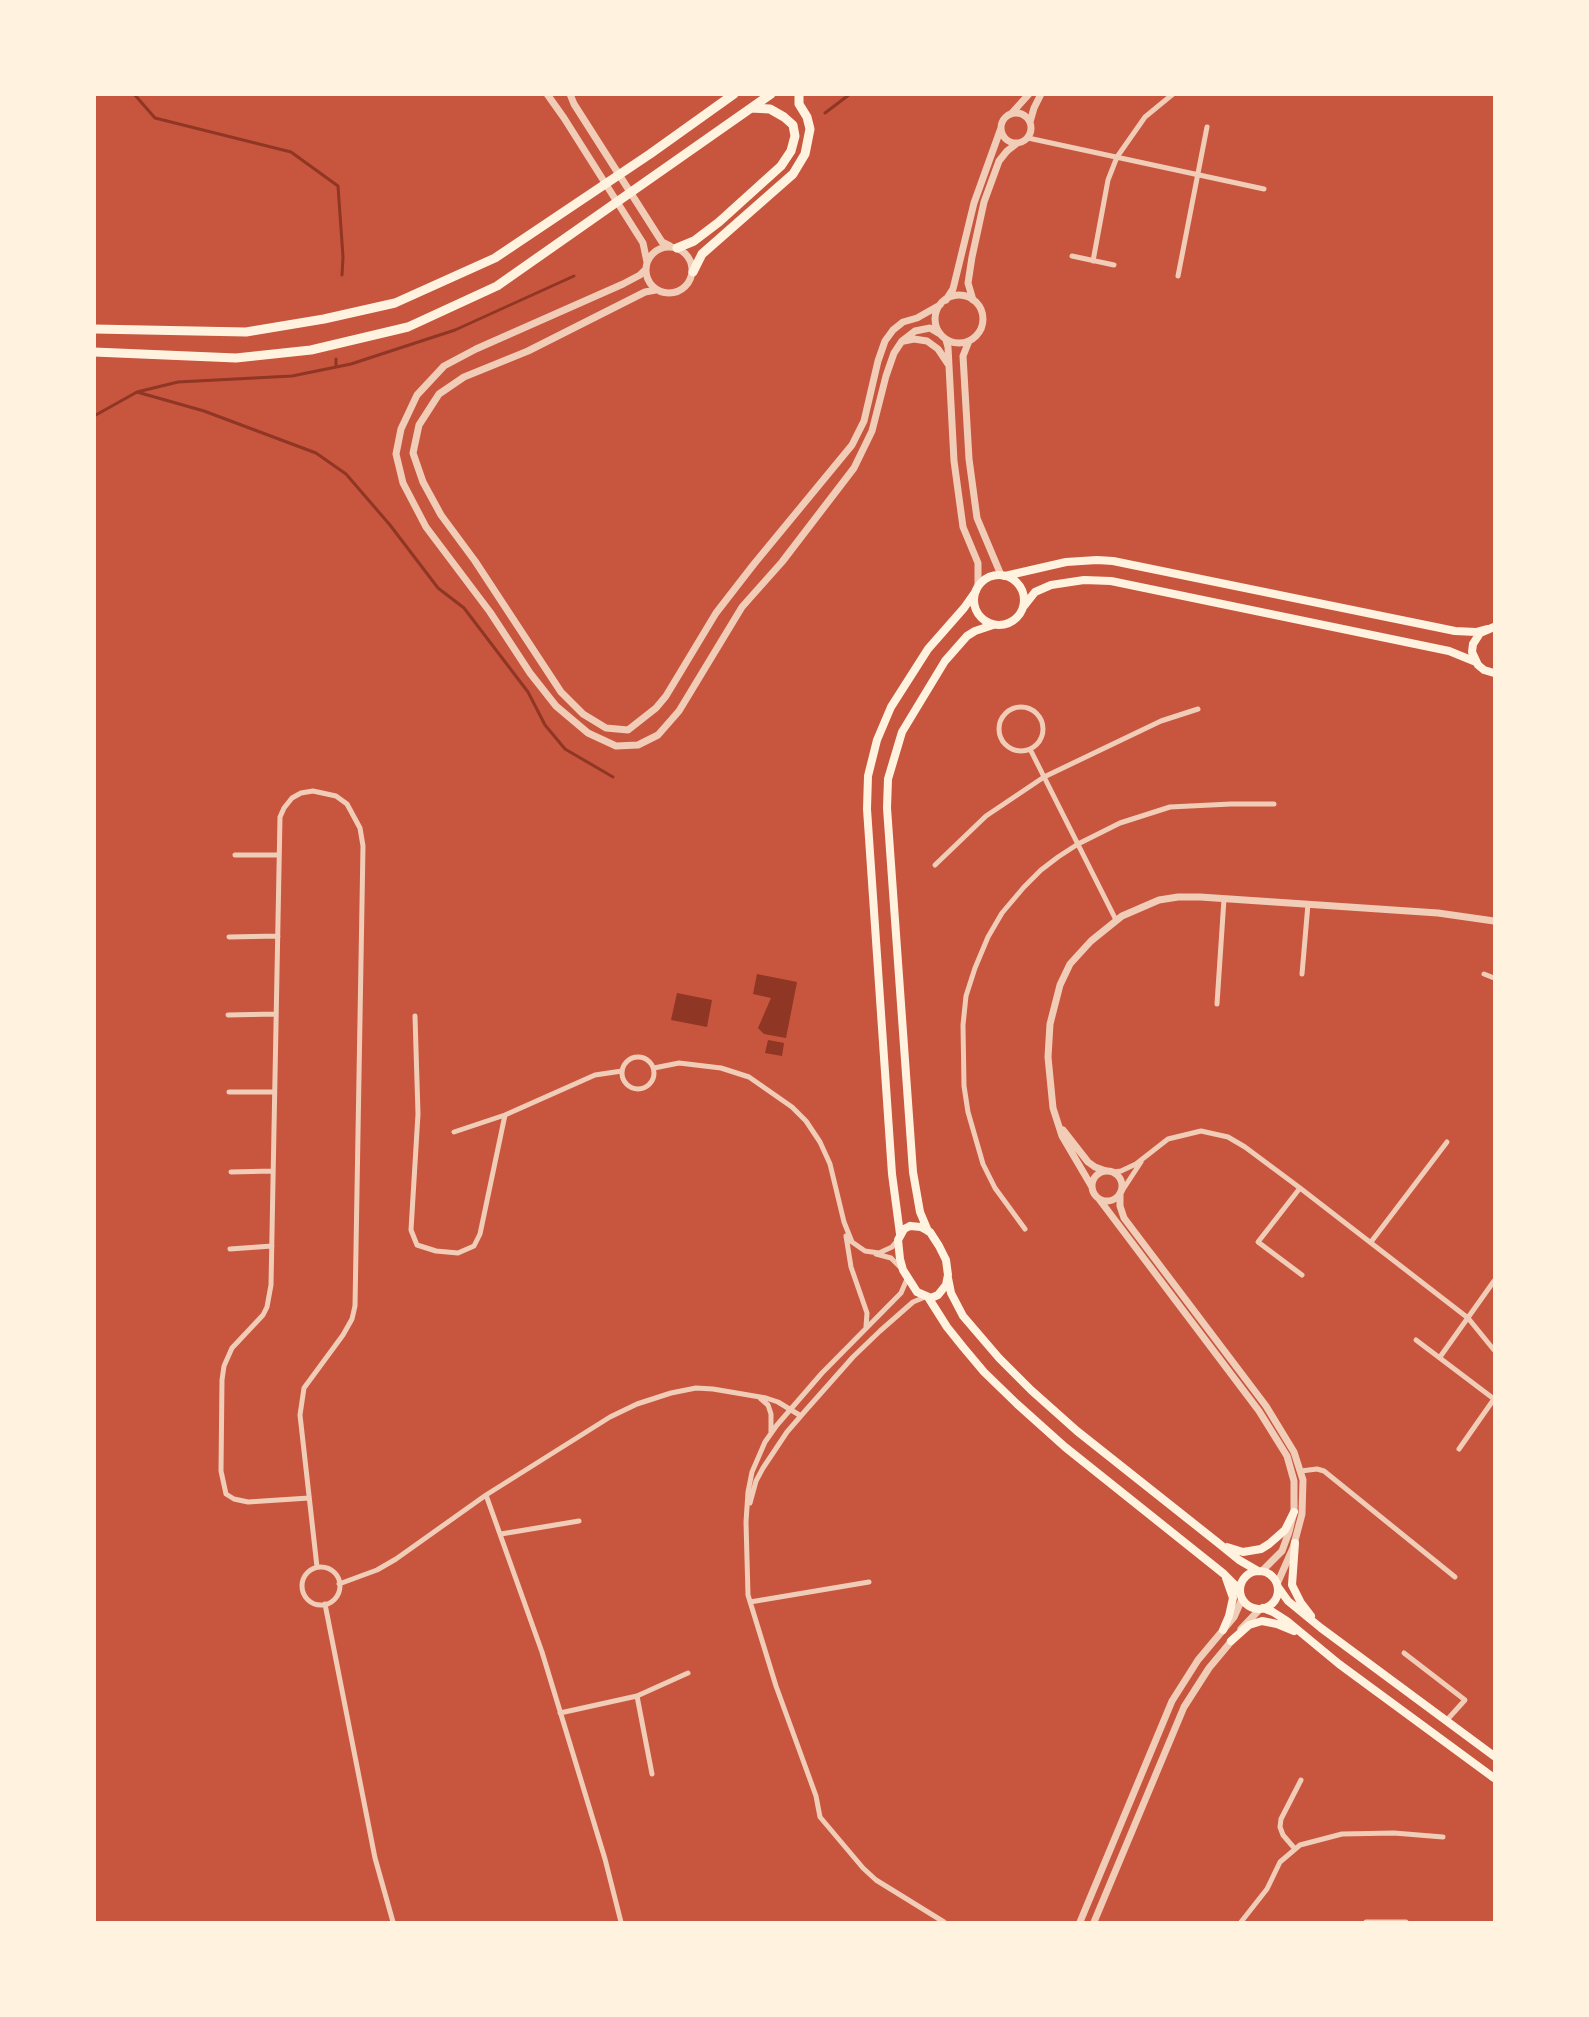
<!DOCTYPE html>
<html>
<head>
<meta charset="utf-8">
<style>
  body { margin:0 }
  #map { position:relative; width:1589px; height:2017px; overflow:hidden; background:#c8553d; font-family:"Nunito Sans",sans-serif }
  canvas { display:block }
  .frame { position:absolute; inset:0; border:96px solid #fff3e0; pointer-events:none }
</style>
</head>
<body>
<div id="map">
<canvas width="1589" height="2017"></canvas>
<div class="frame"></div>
</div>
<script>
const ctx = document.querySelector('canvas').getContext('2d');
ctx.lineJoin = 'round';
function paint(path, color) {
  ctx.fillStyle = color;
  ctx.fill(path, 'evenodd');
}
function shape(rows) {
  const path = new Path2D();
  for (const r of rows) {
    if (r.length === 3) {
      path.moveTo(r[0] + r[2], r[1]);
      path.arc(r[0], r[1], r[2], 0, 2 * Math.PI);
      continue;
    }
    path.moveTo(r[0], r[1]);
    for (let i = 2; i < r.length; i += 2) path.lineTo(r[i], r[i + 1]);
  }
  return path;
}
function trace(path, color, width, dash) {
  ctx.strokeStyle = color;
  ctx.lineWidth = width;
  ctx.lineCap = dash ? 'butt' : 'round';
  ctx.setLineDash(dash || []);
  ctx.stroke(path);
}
paint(shape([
  [757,974,797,982,786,1038,764,1034,758,1028,771,998,753,994],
  [677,993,712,1000,707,1027,671,1020],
  [768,1040,784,1043,782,1056,765,1053]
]), '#8f3625');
trace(shape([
  [134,94,155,118,291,152,338,186,343,257,342,275],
  [825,113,850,94],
  [336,367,336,359],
  [137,392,204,411,316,453,346,474,390,525,438,588,464,608,528,692,545,725,565,749,613,777],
  [94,416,137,392,178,382,292,376,351,364,455,330,574,276]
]), '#8f3625', 3);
trace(shape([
  [1028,138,1264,189],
  [1072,256,1114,265],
  [1093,261,1108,180,1117,157,1145,117,1173,94],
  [1178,276,1207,127],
  [1021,729,22],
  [1030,749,1116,920],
  [235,855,279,855],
  [935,865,986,816,1044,777,1161,721,1198,709],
  [229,937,278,936],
  [1302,974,1308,904],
  [1484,974,1494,978],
  [1217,1004,1224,899],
  [228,1015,276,1014],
  [415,1016,418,1114,411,1230,417,1245,436,1251,458,1253,474,1246,480,1234,505,1115],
  [638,1073,16],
  [654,1068,679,1063,721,1068,749,1077,792,1107,806,1121,820,1142,830,1164,844,1222,852,1242,865,1251,879,1253,892,1247,898,1240],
  [229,1092,274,1092],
  [454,1132,505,1115,595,1075,622,1071],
  [231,1172,273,1171],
  [1112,1172,1121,1171,1136,1164,1168,1139,1201,1131,1228,1137,1245,1147,1300,1188,1468,1318,1494,1350],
  [1300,1188,1258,1242,1302,1275],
  [1122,1191,1141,1162],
  [1025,1229,995,1188,983,1164,968,1112,964,1086,963,1025,966,996,975,968,988,937,1002,913,1024,887,1041,870,1058,857,1078,844,1120,823,1170,807,1231,804,1274,804],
  [846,1236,851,1267,867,1313,866,1327],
  [1371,1242,1447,1142],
  [230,1249,272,1246],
  [876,1254,891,1258,901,1268],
  [907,1279,901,1293,822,1373,777,1425,765,1442,752,1472,748,1492,746,1522,748,1595,776,1686,816,1796,820,1817,863,1868,876,1880,944,1922],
  [1416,1340,1494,1399,1459,1449],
  [1440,1357,1494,1281],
  [760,1398,768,1405,771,1414,771,1433],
  [1301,1471,1317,1469,1324,1471,1455,1577],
  [486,1495,542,1652,605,1859,621,1922],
  [309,1498,248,1502,234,1499,226,1494,221,1471,222,1380,224,1366,232,1348,263,1315,267,1307,271,1285,280,817,284,808,292,798,301,793,313,791,336,796,347,804,360,828,363,846,355,1306,352,1319,343,1335,304,1388,300,1415,317,1567],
  [750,1503,756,1481,763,1468,787,1432,806,1410,853,1357,880,1331,913,1302,925,1297],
  [501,1534,579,1521],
  [321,1586,19],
  [339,1584,377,1570,396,1559,486,1495,610,1417,637,1404,671,1393,696,1388,713,1389,766,1398,778,1402,801,1416],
  [750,1602,869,1582],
  [325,1604,375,1858,393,1922],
  [1404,1653,1465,1700,1446,1721],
  [637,1696,652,1774],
  [560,1713,637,1696,688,1673],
  [1295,1849,1283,1835,1280,1827,1281,1819,1301,1780],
  [1241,1922,1267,1889,1280,1862,1300,1845,1342,1834,1394,1833,1443,1837],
  [1366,1922,1406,1922]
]), '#f1ccb7', 5);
trace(shape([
  [547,94,564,118,643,243,647,262],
  [570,94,574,104,662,242,670,246],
  [1016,128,15],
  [1011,114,1029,94],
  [1030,122,1034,108,1041,94],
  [669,270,23],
  [645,270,640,275,623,284,476,349,444,366,417,395,401,429,396,454,403,483,426,527,490,612,530,673,556,706,588,733,616,746,638,745,658,735,679,711,742,607,782,562,854,468,872,431,886,376,894,353,902,341,915,331,930,328,940,334],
  [656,290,645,292,528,351,464,377,439,394,419,425,413,453,423,482,441,515,475,561,561,692,583,714,606,728,628,730,656,708,666,696,716,613,754,564,852,445,864,421,878,361,885,341,893,330,903,322,917,318,940,305],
  [959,319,24],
  [946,300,953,289,974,203,1001,128],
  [973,300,968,283,972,257,984,202,999,161,1007,151,1016,144],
  [946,340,948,347,954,461,963,527,978,563,978,586],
  [904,341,914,339,927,341,938,349,948,364],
  [969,341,963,356,969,459,977,518,1001,575],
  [1063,1130,1088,1162,1095,1167,1106,1171],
  [1107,1186,15],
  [1092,1187,1062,1136,1053,1108,1048,1057,1050,1024,1060,985,1070,964,1091,941,1122,916,1159,900,1178,897,1200,897,1438,913,1494,921],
  [1120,1195,1120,1206,1124,1218,1266,1406,1294,1452,1303,1480,1302,1514,1293,1548,1277,1584],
  [1099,1199,1259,1411,1287,1456,1294,1481,1294,1512,1289,1532,1282,1551,1262,1571],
  [1241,1629,1260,1609],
  [1080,1922,1172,1701,1198,1660,1234,1617,1242,1599],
  [1094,1922,1184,1707,1209,1668,1234,1638]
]), '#f1ccb7', 7);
trace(shape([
  [999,600,25],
  [1005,576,1066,562,1097,560,1113,561,1455,631,1476,632,1487,629],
  [1024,606,1035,592,1051,585,1084,580,1111,581,1449,651,1476,662],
  [1494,627,1480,633,1473,644,1472,652,1478,665,1484,670,1494,673],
  [910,1226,921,1227,930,1232,939,1246,946,1260,948,1275,946,1285,938,1295,931,1298,917,1292,903,1270,900,1259,898,1240,904,1229,910,1226],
  [928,1231,920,1212,913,1172,887,808,888,779,902,732,945,661,967,636,975,631,993,625],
  [900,1234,892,1174,867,809,868,776,877,740,891,707,928,649,964,608,976,591],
  [948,1278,951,1293,963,1316,999,1358,1031,1390,1077,1431,1217,1542,1239,1560,1258,1571],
  [928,1297,947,1327,963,1347,984,1372,1017,1404,1065,1447,1224,1574,1237,1587,1241,1596],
  [1295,1543,1292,1585,1301,1603,1311,1616],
  [1227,1547,1243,1552,1261,1549,1269,1544,1285,1530,1294,1512],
  [1259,1590,19],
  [1278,1587,1288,1601,1321,1628,1494,1756],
  [1263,1608,1273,1612,1287,1621,1339,1664,1494,1778],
  [1223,1630,1229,1616,1233,1598,1226,1578],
  [1231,1641,1249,1625,1262,1621,1277,1624,1294,1631]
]), '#fff3e0', 8);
trace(shape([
  [677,248,694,241,719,222,781,166,791,151,795,136,793,125,784,117,770,109,751,108],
  [693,272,702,254,793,174,805,154,810,129,807,117,799,104,799,94],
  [94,329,246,332,324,319,395,303,495,258,650,154,734,94],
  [94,352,236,358,311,350,408,327,497,286,771,94]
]), '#fff3e0', 9);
</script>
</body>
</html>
